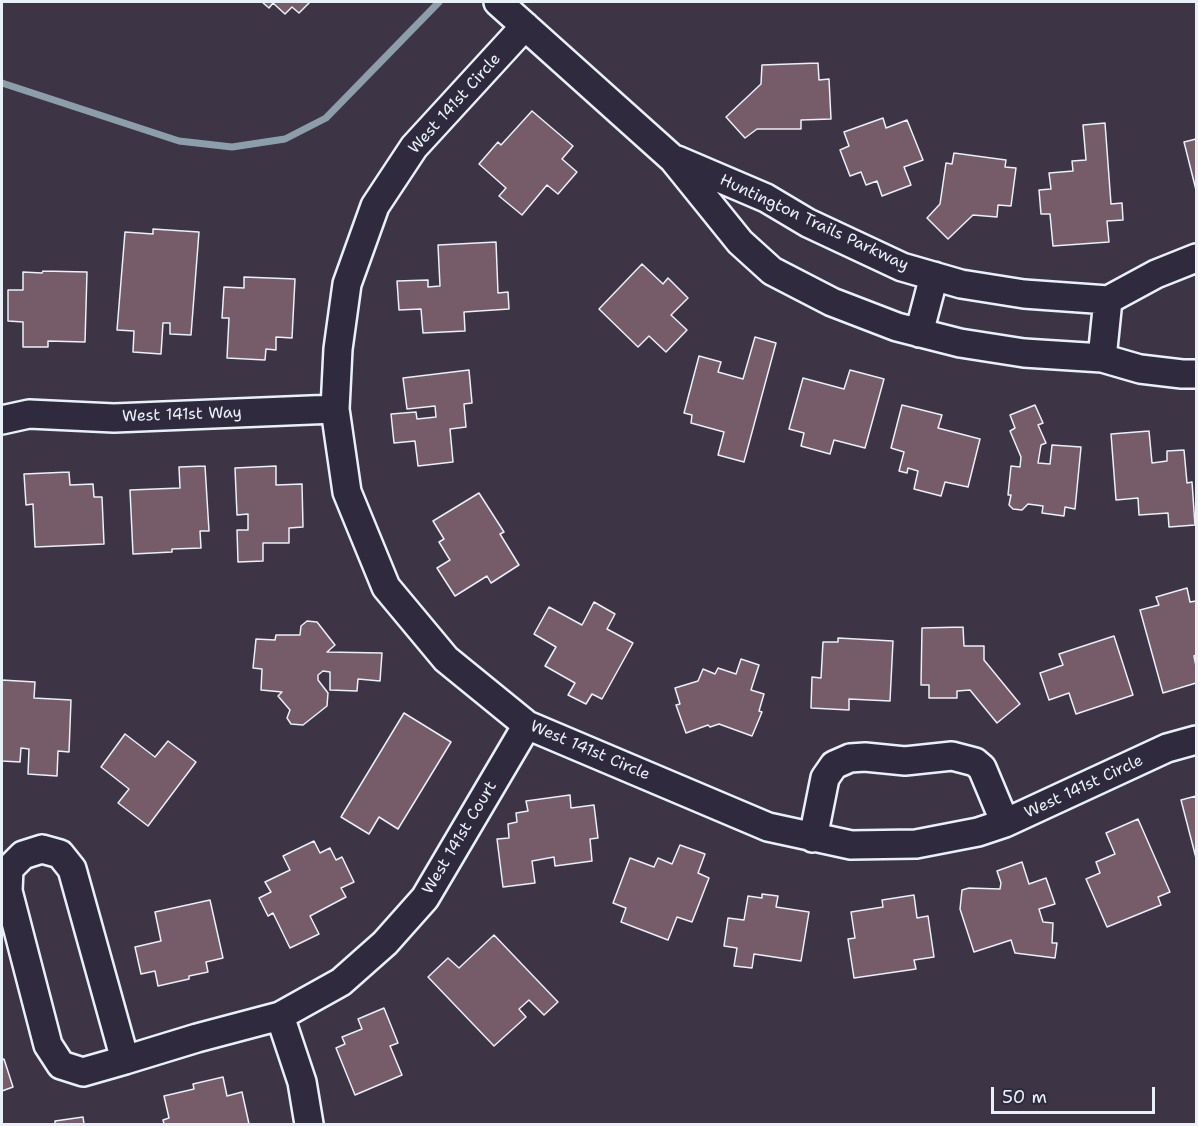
<!DOCTYPE html>
<html>
<head>
<meta charset="utf-8">
<style>
  body { margin:0 }
  #map { position:relative; width:1198px; height:1126px; overflow:hidden; background:#3d3446; font-family:"Shantell Sans",sans-serif }
  canvas { display:block }
  .frame { position:absolute; inset:0; border:3px solid #e8f1f8; pointer-events:none }
  .scale { position:absolute; left:991px; top:1087px; width:164px; height:27px; box-sizing:border-box; border:3px solid #e8f1f8; border-top:0; padding-left:8px; font-size:18px; line-height:21px; white-space:nowrap; color:#e8f1f8; -webkit-text-stroke:4px #2f2a3d; paint-order:stroke }
</style>
</head>
<body>
<div id="map">
<canvas width="1198" height="1126"></canvas>
<div class="frame"></div>
<div class="scale">50 m</div>
</div>
<script>
const ctx = document.querySelector('canvas').getContext('2d');
ctx.lineJoin = 'round';
function shape(rows) {
  const path = new Path2D();
  for (const r of rows) {
    path.moveTo(r[0], r[1]);
    for (let i = 2; i < r.length; i += 2) path.lineTo(r[i], r[i + 1]);
  }
  return path;
}
function trace(path, color, width, dash) {
  ctx.strokeStyle = color;
  ctx.lineWidth = width;
  ctx.lineCap = dash ? 'butt' : 'round';
  ctx.setLineDash(dash || []);
  ctx.stroke(path);
}
function paint(path, color) {
  ctx.fillStyle = color;
  ctx.fill(path, 'evenodd');
}
function drawText(font, color, halo, rows, align = 'center') {
  ctx.font = font + ' "Shantell Sans",sans-serif';
  ctx.lineWidth = 6;
  ctx.setLineDash([]);
  ctx.textBaseline = 'middle';
  ctx.strokeStyle = halo;
  ctx.fillStyle = color;
  for (const [text, x, y, turn = 0] of rows) {
    ctx.save();
    ctx.translate(x, y);
    ctx.rotate((+turn || 0) * Math.PI / 180);
    ctx.textAlign = isNaN(turn) ? turn : align;
    if (halo) ctx.strokeText(text, 0, 0);
    ctx.fillText(text, 0, 0);
    ctx.restore();
  }
}
trace(shape([
  [2,83,179,141,232,147,285,139,326,118,439,2]
]), '#8b9eaa', 7);
const building = shape([
  [262,2,310,2,299,13,292,7,285,14,273,3,269,8,262,2],
  [818,63,819,80,829,79,831,119,801,120,801,129,757,129,745,138,726,117,761,84,762,65,818,63],
  [532,111,573,146,562,159,577,172,558,194,547,185,522,215,499,196,506,188,479,164,498,142,501,145,532,111],
  [883,118,886,128,907,120,923,160,904,167,911,185,882,196,877,181,866,185,861,172,850,176,840,150,849,146,844,132,883,118],
  [1105,123,1111,204,1122,203,1123,220,1107,221,1109,242,1053,246,1050,214,1041,214,1039,190,1051,189,1049,173,1073,171,1072,161,1086,160,1083,125,1105,123],
  [1196,132,1196,190,1184,142,1196,139,1196,132],
  [954,153,1006,160,1005,167,1016,168,1011,206,998,205,997,217,973,215,948,239,927,218,940,204,946,163,952,164,954,153],
  [153,229,199,232,191,335,170,334,170,323,163,323,161,354,133,352,134,331,117,330,125,232,153,234,153,229],
  [496,242,498,293,508,292,509,309,464,312,465,331,423,333,421,309,399,310,397,281,428,280,428,287,440,286,438,245,496,242],
  [642,264,663,284,668,278,688,298,671,315,687,330,666,352,649,336,638,347,599,309,642,264],
  [43,271,87,272,85,342,48,341,48,347,23,347,23,322,8,321,8,290,23,290,23,272,42,273,43,271],
  [244,277,295,279,292,338,276,337,276,350,266,349,265,360,227,358,229,318,222,318,224,287,244,288,244,277],
  [755,337,776,343,744,462,718,455,724,432,691,423,692,415,684,413,699,356,721,362,718,372,743,379,755,337],
  [469,370,472,403,464,404,466,427,450,429,453,462,418,466,415,441,394,443,391,414,416,412,417,419,436,417,435,406,407,409,403,378,469,370],
  [850,370,884,379,865,448,834,440,830,454,801,446,804,433,789,429,803,378,844,389,850,370],
  [902,405,942,415,938,428,980,439,968,487,945,482,941,496,914,489,918,471,908,468,907,473,899,471,904,452,891,448,902,405],
  [1035,405,1043,423,1038,425,1046,443,1041,445,1038,463,1050,464,1052,445,1081,447,1075,509,1065,507,1064,516,1042,513,1043,506,1028,504,1022,510,1013,509,1009,505,1011,495,1008,495,1011,466,1020,467,1021,457,1010,431,1015,428,1010,415,1035,405],
  [1149,431,1152,463,1167,461,1167,451,1184,450,1187,483,1192,482,1195,525,1169,527,1168,513,1139,515,1138,498,1116,500,1111,434,1149,431],
  [205,466,209,531,200,531,201,548,172,549,172,552,133,554,130,490,180,488,179,467,205,466],
  [276,466,276,485,302,484,303,527,289,528,289,543,263,543,263,561,238,562,237,530,248,530,248,514,237,515,235,468,276,466],
  [69,472,70,485,93,484,94,497,102,497,104,544,35,547,33,504,26,505,24,474,69,472],
  [479,493,504,532,500,534,519,565,491,583,487,576,455,596,437,568,450,560,439,542,444,539,433,521,479,493],
  [1187,588,1190,602,1196,601,1196,655,1194,656,1196,666,1196,683,1163,693,1140,610,1159,605,1156,597,1187,588],
  [594,602,615,614,607,629,633,643,602,699,592,694,586,704,568,695,575,683,545,666,556,647,534,634,549,607,582,625,594,602],
  [307,621,317,622,335,645,327,652,382,653,380,681,358,679,357,691,330,690,330,672,323,671,318,675,318,680,328,693,327,706,303,725,291,724,287,718,290,710,278,696,282,692,261,690,262,669,253,668,256,639,275,640,276,635,300,635,301,626,307,621],
  [963,627,964,646,984,646,984,660,1020,704,997,723,970,690,957,691,957,698,929,698,929,685,921,685,922,628,963,627],
  [1114,636,1133,695,1076,714,1069,693,1049,700,1040,673,1063,665,1059,654,1114,636],
  [838,638,893,641,890,701,849,699,849,710,811,708,812,677,821,678,823,642,838,642,838,638],
  [741,659,759,665,751,690,764,694,759,711,762,712,752,736,719,724,710,727,708,725,686,733,676,705,680,704,675,688,698,681,703,669,715,674,718,668,736,674,741,659],
  [2,680,35,682,34,698,71,700,69,752,58,751,57,776,28,774,29,749,21,748,20,762,2,761,2,680],
  [404,713,451,742,398,829,379,817,369,834,341,817,404,713],
  [125,734,155,757,168,741,196,762,148,826,118,803,129,789,101,767,125,734],
  [570,795,571,808,594,805,598,838,590,839,592,861,555,866,554,857,532,861,535,883,503,887,497,839,509,838,508,824,517,822,516,813,528,811,526,801,570,795],
  [1196,796,1196,858,1181,800,1196,796],
  [1138,819,1170,892,1158,897,1161,905,1107,927,1086,879,1100,873,1096,862,1115,854,1106,833,1138,819],
  [314,841,320,853,330,848,336,860,342,857,354,882,341,888,346,897,310,916,319,934,290,948,273,913,268,916,259,898,271,892,265,882,290,870,283,856,314,841],
  [680,845,705,854,698,873,709,878,692,922,677,917,668,940,621,922,626,908,613,903,630,858,654,867,658,858,672,864,680,845],
  [1022,862,1029,884,1046,878,1055,904,1039,909,1043,922,1053,923,1052,943,1057,943,1055,958,1015,953,1011,940,974,952,960,909,962,890,969,888,1000,889,1001,883,997,871,1022,862],
  [762,894,778,896,776,907,809,912,801,961,754,954,752,968,734,966,737,948,724,946,728,918,744,920,748,896,762,898,762,894],
  [914,895,917,918,928,916,934,957,914,960,916,969,854,978,848,939,855,938,851,912,883,907,882,900,914,895],
  [210,900,223,958,206,962,208,972,189,976,189,979,158,986,155,971,141,974,135,947,161,941,155,912,210,900],
  [494,935,558,1002,544,1015,529,1000,519,1009,526,1017,494,1046,428,977,448,958,459,968,494,935],
  [384,1008,398,1043,390,1046,402,1075,355,1095,336,1048,345,1044,342,1037,362,1029,358,1019,384,1008],
  [4,1059,13,1087,2,1091,2,1060,4,1059],
  [223,1077,227,1096,242,1092,249,1124,164,1124,163,1120,169,1118,164,1096,194,1089,193,1084,223,1077],
  [83,1117,84,1124,55,1124,55,1121,83,1117]
]);
paint(building, '#755c68');
trace(building, '#e8f1f8', 1.5);
const minor = shape([
  [498,2,673,159,740,242,772,271,832,302,897,327,960,343,1024,353,1102,358,1140,369,1182,374,1196,374],
  [525,26,414,147,375,206,347,284,338,349,335,409,347,492,386,587,446,659,527,725,768,827,851,845,916,844,978,832,1005,823,1167,748,1196,740],
  [677,160,766,198,808,223,902,267,961,284,1024,294,1108,300,1156,274,1196,258],
  [919,333,934,276],
  [1102,358,1108,300],
  [2,420,29,414,114,418,335,409],
  [813,838,825,778,834,765,850,758,865,757,905,761,952,756,975,762,982,768,1005,823],
  [42,849,60,854,72,869,125,1060,83,1072,61,1065,48,1045,8,891,9,869,23,855,42,849],
  [280,1016,302,1082,309,1124],
  [125,1060,197,1038,280,1016,341,982,385,943,425,898,527,725]
]);
trace(minor, '#e8f1f8', 32);
trace(minor, '#2f2a3d', 27);
drawText('16px', '#e8f1f8', '#2f2a3d', [
  ["West 141st Circle",455,104,-48],
  ["Huntington Trails Parkway",814,223,25],
  ["West 141st Way",182,415,-2],
  ["West 141st Circle",590,751,23],
  ["West 141st Circle",1084,787,-25],
  ["West 141st Court",460,838,-59]
]);
</script>
</body>
</html>
